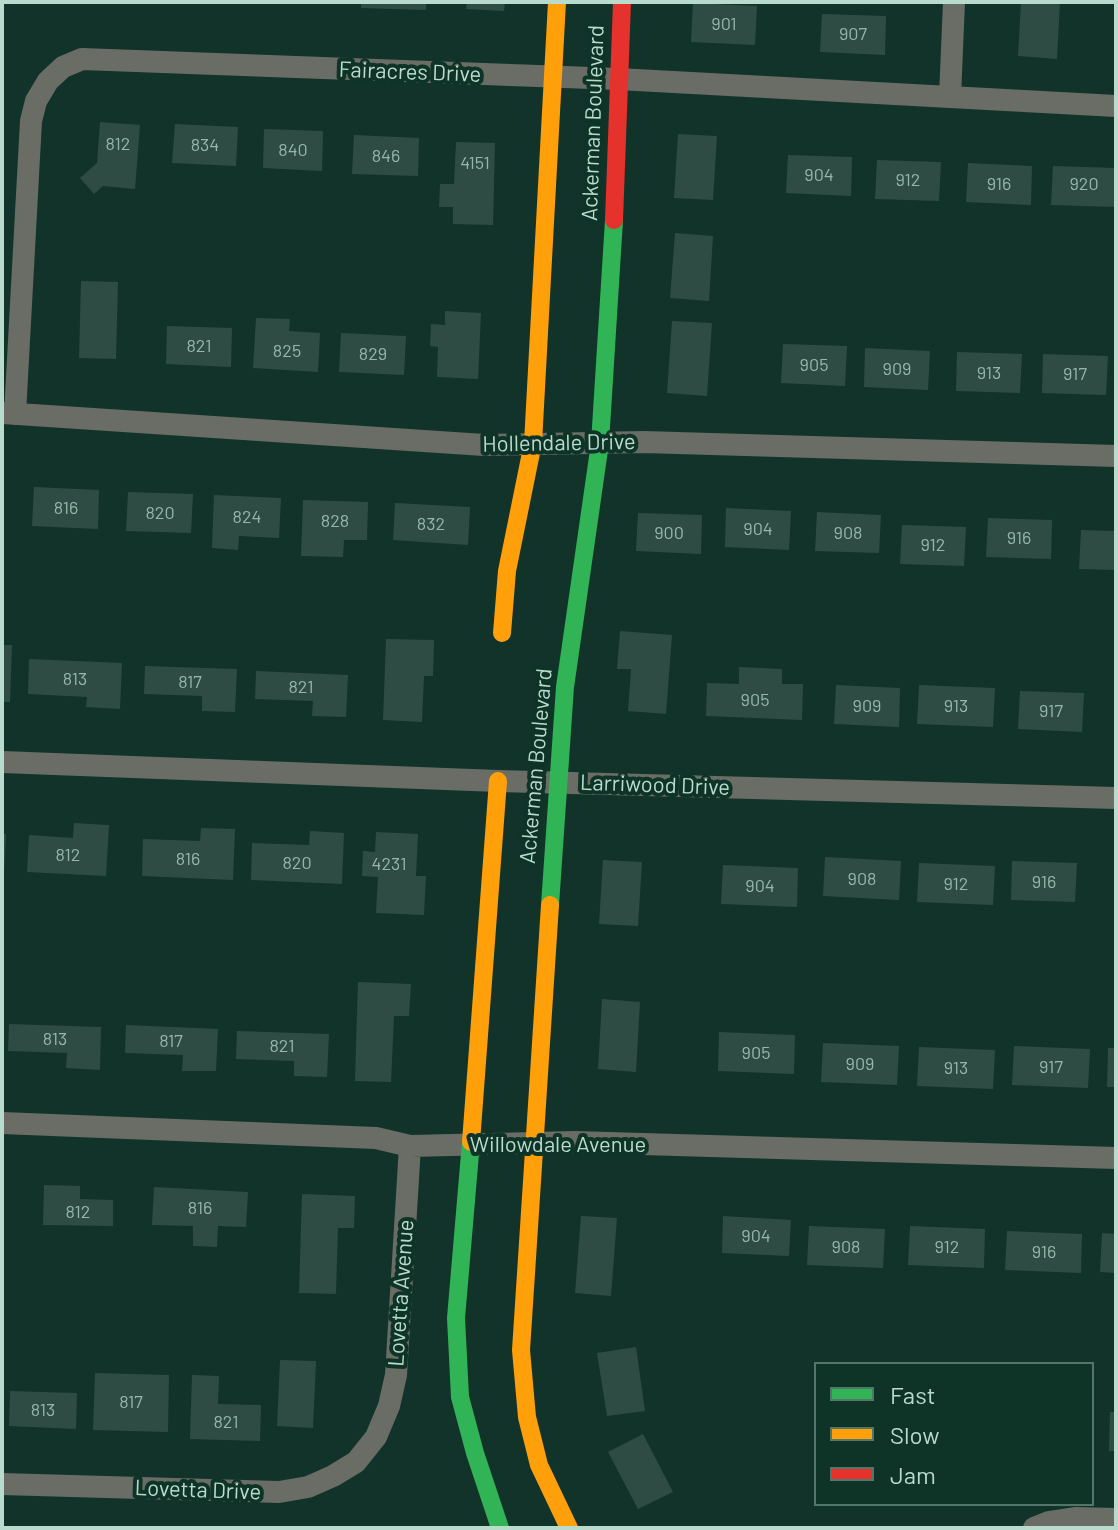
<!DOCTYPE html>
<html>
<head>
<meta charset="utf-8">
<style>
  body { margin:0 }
  #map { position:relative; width:1118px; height:1530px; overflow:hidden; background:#12332a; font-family:Barlow,sans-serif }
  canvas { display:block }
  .frame { position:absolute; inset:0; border:4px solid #b9dbcd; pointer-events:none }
  .legend { position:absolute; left:814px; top:1362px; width:280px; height:144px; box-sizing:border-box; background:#0e3428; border:2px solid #52776a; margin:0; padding:10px 14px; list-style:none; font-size:24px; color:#b9dbcd }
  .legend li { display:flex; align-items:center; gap:16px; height:40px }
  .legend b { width:40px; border:2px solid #52776a }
</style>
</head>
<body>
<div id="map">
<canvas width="1118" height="1530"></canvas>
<div class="frame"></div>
<ul class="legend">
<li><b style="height:10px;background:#30b455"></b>Fast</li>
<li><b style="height:10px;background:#ff9f0a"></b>Slow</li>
<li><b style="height:10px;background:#e5322d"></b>Jam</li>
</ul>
</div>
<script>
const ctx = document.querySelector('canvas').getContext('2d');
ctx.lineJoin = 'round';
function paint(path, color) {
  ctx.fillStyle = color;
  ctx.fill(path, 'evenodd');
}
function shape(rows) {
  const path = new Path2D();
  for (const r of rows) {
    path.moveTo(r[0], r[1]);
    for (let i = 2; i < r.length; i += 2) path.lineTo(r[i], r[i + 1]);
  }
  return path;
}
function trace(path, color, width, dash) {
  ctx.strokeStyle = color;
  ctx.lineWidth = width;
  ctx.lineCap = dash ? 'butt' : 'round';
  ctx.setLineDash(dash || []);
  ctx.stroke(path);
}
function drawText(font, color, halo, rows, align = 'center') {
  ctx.font = font + ' Barlow,sans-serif';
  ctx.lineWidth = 8;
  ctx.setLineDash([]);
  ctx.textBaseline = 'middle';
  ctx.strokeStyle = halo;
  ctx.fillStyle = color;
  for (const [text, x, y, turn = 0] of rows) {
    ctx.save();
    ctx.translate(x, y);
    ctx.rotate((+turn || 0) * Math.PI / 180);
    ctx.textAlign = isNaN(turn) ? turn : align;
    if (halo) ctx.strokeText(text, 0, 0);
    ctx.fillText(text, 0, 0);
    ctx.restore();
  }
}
paint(shape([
  [361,2,426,2,426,10,361,8],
  [467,2,505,2,504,11,466,9],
  [1021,2,1060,2,1057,59,1018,56],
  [693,3,757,6,755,45,691,42],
  [822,14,886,16,885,55,820,52],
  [100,122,140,125,135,189,103,186,94,194,80,178,97,163],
  [175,124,238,127,236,166,172,163],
  [264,129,323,131,322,171,263,168],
  [678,134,717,136,713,200,674,198],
  [354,135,419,138,418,176,352,174],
  [456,142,495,143,493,225,453,224,453,207,439,207,440,184,454,184],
  [788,155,852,157,851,196,786,193],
  [877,160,941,162,939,201,875,199],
  [968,163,1032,166,1031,205,966,202],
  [1053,166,1116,168,1116,207,1051,205],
  [675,233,713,236,709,301,670,298],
  [81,281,118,282,116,359,79,358],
  [445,311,481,313,478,379,437,377,438,347,430,346,431,324,445,325],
  [256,318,290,319,289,331,320,333,318,372,253,368],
  [672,321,712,323,707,396,667,393],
  [167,326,232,328,231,367,166,364],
  [341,333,406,336,404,375,339,372],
  [783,344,847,346,845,386,781,383],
  [865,348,930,351,928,390,864,387],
  [957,352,1022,354,1020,393,956,391],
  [1043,354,1108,356,1106,395,1042,393],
  [34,487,99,490,98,529,32,526],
  [128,492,193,494,191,533,126,531],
  [214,495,281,498,279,538,239,536,238,550,212,548],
  [303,500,368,502,367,540,344,540,343,557,301,556],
  [395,503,470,507,468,545,393,540],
  [726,508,791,511,789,550,725,547],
  [817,512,881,515,879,553,815,551],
  [638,513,702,515,701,554,636,551],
  [988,518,1052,520,1051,559,986,557],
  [902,525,966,527,964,566,900,564],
  [1081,530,1116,531,1116,570,1079,569],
  [620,631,672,635,666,714,628,711,631,669,617,669],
  [386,639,434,640,433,676,424,676,422,722,383,720],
  [2,645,12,645,10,702,2,702],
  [29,659,122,663,120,709,86,707,87,697,28,694],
  [145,666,237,669,235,712,202,711,202,696,144,694],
  [739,667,782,669,782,684,803,684,802,720,706,716,707,683,739,684],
  [256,671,348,675,346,717,312,716,313,701,255,699],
  [836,685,900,688,899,727,834,724],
  [919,685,995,688,993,727,917,724],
  [1020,691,1084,693,1082,732,1018,729],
  [74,823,109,825,106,876,27,872,29,835,73,838],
  [201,828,235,829,233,880,142,876,143,839,200,841],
  [310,831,344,833,342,884,251,880,252,843,309,845],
  [376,832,418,834,416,876,426,876,424,915,376,913,378,877,362,876,363,851,375,852],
  [2,834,6,834,4,874,2,874],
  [825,857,901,861,899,900,823,896],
  [603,860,642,862,638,926,599,924],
  [1012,861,1077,863,1075,902,1011,900],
  [919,863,995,866,993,905,917,902],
  [723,865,798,868,797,907,721,904],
  [358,982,411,984,409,1016,394,1016,391,1082,355,1081],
  [602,999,640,1002,636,1072,598,1069],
  [9,1024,101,1027,100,1070,66,1068,67,1053,8,1051],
  [126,1025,218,1029,216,1071,182,1071,183,1055,125,1053],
  [237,1031,329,1034,327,1077,294,1076,294,1061,236,1059],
  [719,1032,795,1035,794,1074,718,1071],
  [823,1043,899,1046,897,1085,821,1082],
  [1014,1046,1090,1049,1088,1088,1012,1085],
  [919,1047,995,1050,993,1089,917,1086],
  [1108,1048,1116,1048,1116,1087,1107,1087],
  [44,1185,80,1186,80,1199,113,1200,113,1226,43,1225],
  [154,1187,248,1192,246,1227,218,1226,217,1247,193,1246,193,1226,152,1225],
  [302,1194,355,1196,354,1228,338,1228,336,1294,299,1293],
  [581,1216,617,1218,611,1296,575,1293],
  [723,1216,791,1220,789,1256,722,1253],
  [809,1226,885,1229,883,1268,807,1265],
  [910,1226,985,1229,984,1268,908,1265],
  [1007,1231,1082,1234,1081,1273,1005,1270],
  [1102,1233,1116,1234,1116,1273,1100,1272],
  [636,1347,645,1411,607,1416,597,1353],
  [280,1360,316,1361,313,1428,277,1426],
  [95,1373,169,1375,168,1432,93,1430],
  [192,1375,219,1376,218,1404,261,1405,260,1441,190,1439],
  [10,1391,77,1393,76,1429,9,1426],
  [1110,1412,1116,1412,1116,1451,1109,1451],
  [643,1434,673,1492,638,1509,608,1452]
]), '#2f4c44');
trace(shape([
  [950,97,954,2],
  [3,413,484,445,644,442,1116,456],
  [15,414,31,121,36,101,48,81,63,67,82,59,618,79,1116,106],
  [2,762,498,781,1116,798],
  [2,1123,376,1138,410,1146,575,1142,1116,1158],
  [2,1484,279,1492,308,1487,333,1476,356,1462,376,1437,389,1406,396,1375,410,1146],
  [1034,1528,1049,1522,1075,1518,1116,1519]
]), '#6a6c66', 22);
trace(shape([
  [550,905,565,687,600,443,614,220],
  [471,1142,456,1318,460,1397,475,1453,500,1528]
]), '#30b455', 18);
trace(shape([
  [502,633,507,571,533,443,557,2],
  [550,905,521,1350,527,1417,539,1465,569,1528],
  [471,1142,498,781]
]), '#ff9f0a', 18);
trace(shape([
  [614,220,622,2]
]), '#e5322d', 18);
drawText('18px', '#96b7ab', null, [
  ["901",724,24],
  ["907",853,34],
  ["812",118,144],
  ["834",205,145],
  ["840",293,150],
  ["846",386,156],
  ["4151",475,163],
  ["904",819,175],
  ["912",908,180],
  ["916",999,184],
  ["920",1084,184],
  ["821",199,346],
  ["825",287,351],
  ["829",373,354],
  ["905",814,365],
  ["909",897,369],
  ["913",989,373],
  ["917",1075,374],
  ["816",66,508],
  ["820",160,513],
  ["824",247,517],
  ["828",335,521],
  ["832",431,524],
  ["904",758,529],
  ["900",669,533],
  ["908",848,533],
  ["916",1019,538],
  ["912",933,545],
  ["813",75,679],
  ["817",190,682],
  ["821",301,687],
  ["905",755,700],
  ["909",867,706],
  ["913",956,706],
  ["917",1051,711],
  ["812",68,855],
  ["816",188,859],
  ["820",297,863],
  ["4231",389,864],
  ["908",862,879],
  ["916",1044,882],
  ["912",956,884],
  ["904",760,886],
  ["813",55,1039],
  ["817",171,1041],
  ["821",282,1046],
  ["905",756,1053],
  ["909",860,1064],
  ["917",1051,1067],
  ["913",956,1068],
  ["816",200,1208],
  ["812",78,1212],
  ["904",756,1236],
  ["908",846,1247],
  ["912",947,1247],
  ["916",1044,1252],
  ["817",131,1402],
  ["813",43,1410],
  ["821",226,1422]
]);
drawText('22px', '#b9dbcd', '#0e3428', [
  ["Fairacres Drive",410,72,2],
  ["Ackerman Boulevard",593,123,-88],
  ["Hollendale Drive",559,443,-1],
  ["Ackerman Boulevard",536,766,-85],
  ["Larriwood Drive",655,785,2],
  ["Willowdale Avenue",558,1145],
  ["Lovetta Avenue",401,1293,-86],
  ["Lovetta Drive",198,1490,2]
]);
</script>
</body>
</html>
